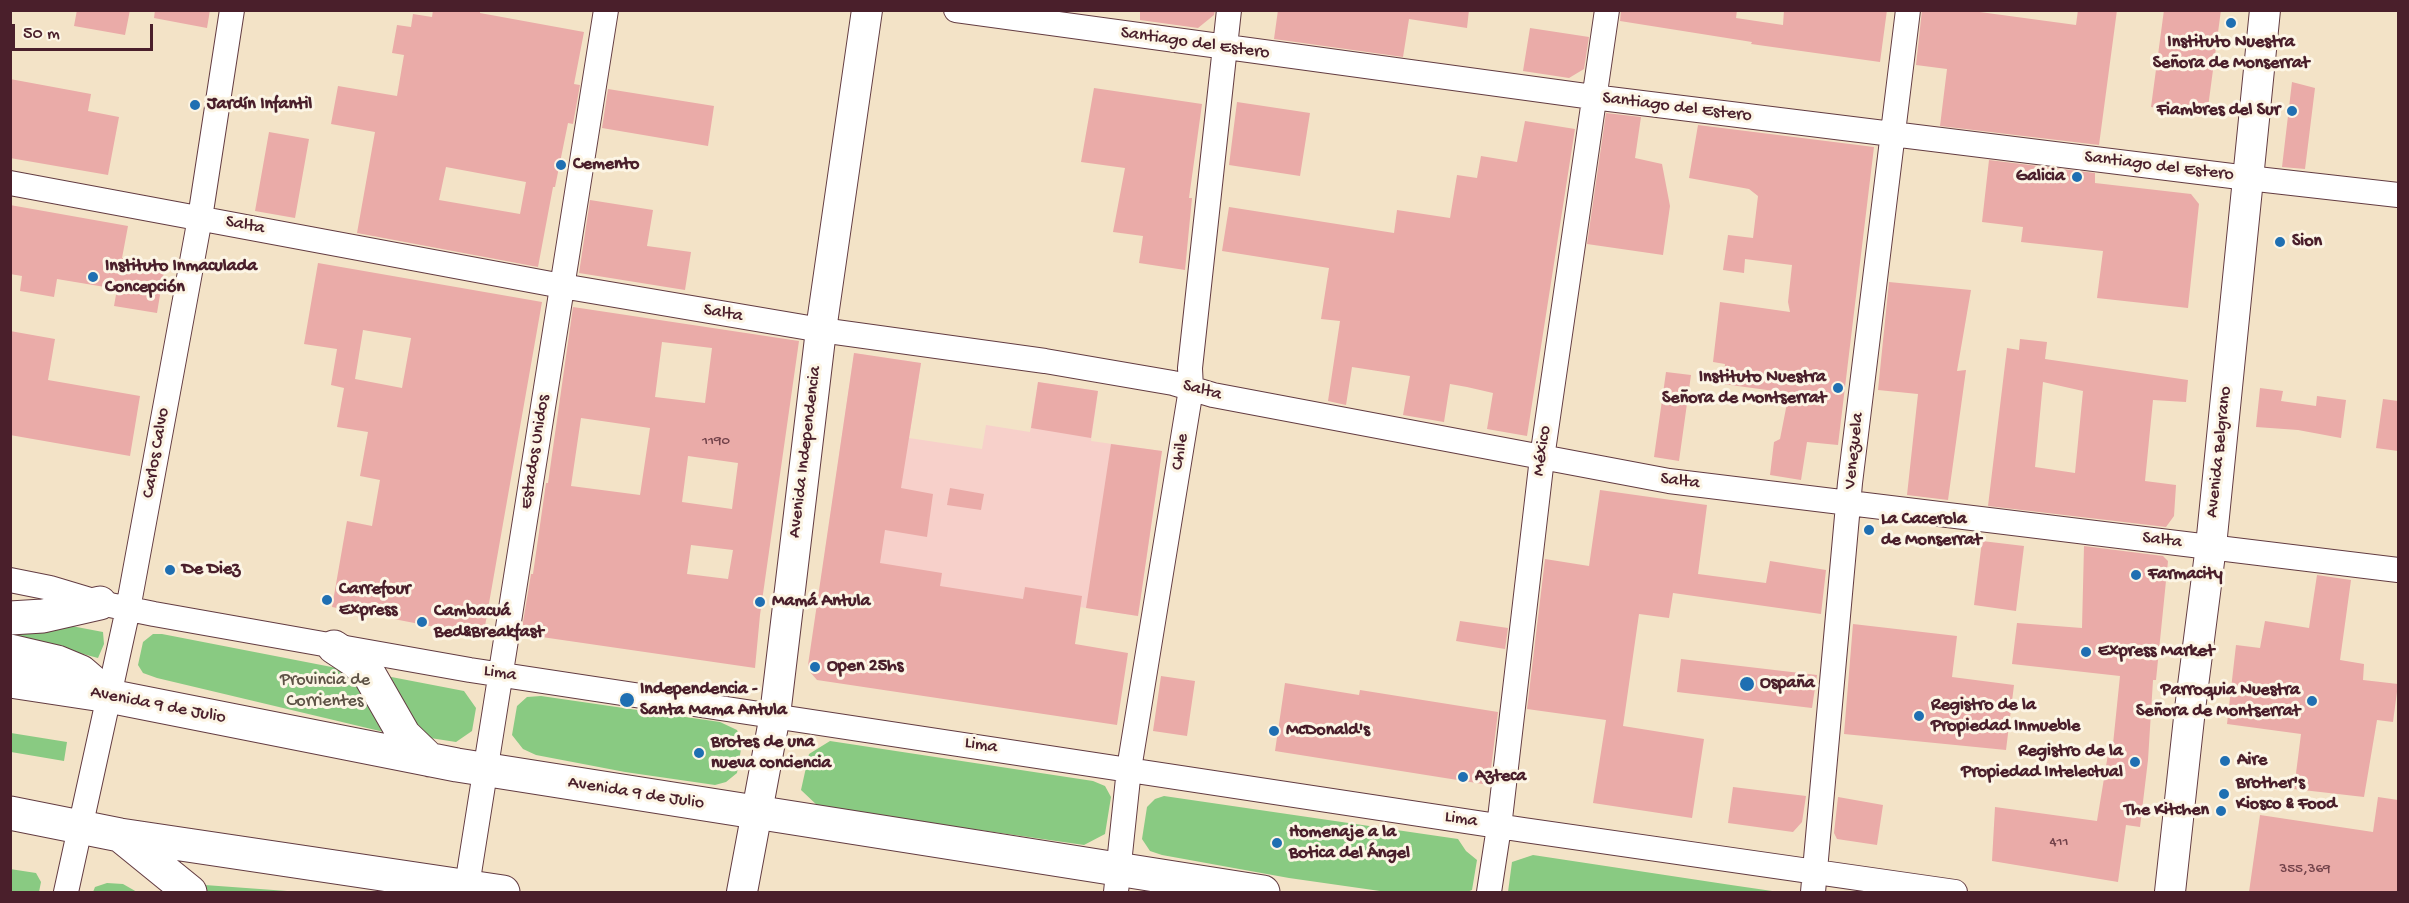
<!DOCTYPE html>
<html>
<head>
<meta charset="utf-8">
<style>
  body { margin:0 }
  #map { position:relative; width:2409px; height:903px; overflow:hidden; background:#f3e3c7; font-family:"Gochi Hand",sans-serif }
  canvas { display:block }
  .frame { position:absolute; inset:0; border:12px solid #4a1f2b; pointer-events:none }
  .scale { position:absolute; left:12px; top:24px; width:141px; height:27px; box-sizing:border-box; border:3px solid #4a1f2b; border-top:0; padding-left:8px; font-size:18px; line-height:21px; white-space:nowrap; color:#4a1f2b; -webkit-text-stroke:4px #fcf5e5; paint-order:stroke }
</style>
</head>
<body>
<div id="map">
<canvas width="2409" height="903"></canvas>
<div class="frame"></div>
<div class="scale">50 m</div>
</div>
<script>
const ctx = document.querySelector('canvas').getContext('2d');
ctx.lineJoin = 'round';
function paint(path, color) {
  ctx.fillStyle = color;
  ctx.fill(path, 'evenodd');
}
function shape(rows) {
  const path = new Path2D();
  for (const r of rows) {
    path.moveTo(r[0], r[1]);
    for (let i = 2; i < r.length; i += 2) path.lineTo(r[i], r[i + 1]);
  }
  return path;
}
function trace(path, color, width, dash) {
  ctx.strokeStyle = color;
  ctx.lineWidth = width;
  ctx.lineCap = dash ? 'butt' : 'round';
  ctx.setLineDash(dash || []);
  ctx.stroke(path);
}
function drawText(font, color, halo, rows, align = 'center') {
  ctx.font = font + ' "Gochi Hand",sans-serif';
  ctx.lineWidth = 6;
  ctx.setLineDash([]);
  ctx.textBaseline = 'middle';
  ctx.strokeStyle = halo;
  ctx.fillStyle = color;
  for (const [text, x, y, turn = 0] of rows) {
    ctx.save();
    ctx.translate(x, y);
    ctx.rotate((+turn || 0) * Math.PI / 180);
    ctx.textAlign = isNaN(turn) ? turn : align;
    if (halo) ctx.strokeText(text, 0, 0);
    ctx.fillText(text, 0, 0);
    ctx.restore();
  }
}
paint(shape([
  [854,353,921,363,909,438,982,449,986,425,1030,432,1038,382,1098,391,1091,441,1162,451,1138,616,1080,607,843,624,815,620]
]), '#f7d0ca');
paint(shape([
  [45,621,103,632,104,644,98,658,11,635,10,625],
  [153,634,162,634,347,670,384,732,157,678,143,673,138,665,143,642],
  [381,675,464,691,476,708,472,731,456,742,411,735],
  [541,696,720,722,737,730,742,743,737,773,726,782,715,785,625,772,536,755,523,749,512,735,517,706,527,697],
  [11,733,67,742,64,761,11,752],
  [830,741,1093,781,1105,786,1111,797,1105,834,1084,845,819,807,801,790,809,754],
  [1164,796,1458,839,1466,851,1477,860,1472,890,1467,892,1387,892,1289,878,1162,855,1150,851,1142,839,1147,807,1155,799],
  [1533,855,1731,885,1779,892,1508,892,1512,862],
  [10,869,36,873,41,882,39,892,11,892],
  [107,883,123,884,137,892,93,892,95,887],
  [191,884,301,892,201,892]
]), '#89ca82');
paint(shape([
  [77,10,130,10,125,35,74,26],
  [155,10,210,10,207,28,154,18],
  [433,10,480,10,480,13,584,32,574,84,580,85,573,124,568,123,555,187,553,187,538,267,357,233,375,132,331,124,338,86,397,96,404,55,392,53,397,25,411,27,413,14,432,17],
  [446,167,526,182,520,214,439,200],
  [1140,10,1215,10,1214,15,1198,28,1140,20],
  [1278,10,1469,10,1467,28,1409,19,1403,57,1274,39],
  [1621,10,1737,10,1736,18,1783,25,1784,10,1887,10,1880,62,1751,44,1752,42,1620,21],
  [1922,10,1965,10,2076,25,2078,10,2117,10,2099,145,1940,126,1947,69,1916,65],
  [2164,10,2221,10,2207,115,2151,107],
  [1530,28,1589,37,1584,69,1569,78,1523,71],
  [10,79,91,94,88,111,119,117,108,175,10,158],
  [2292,82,2315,88,2305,169,2282,167],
  [1094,88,1202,104,1189,198,1192,198,1185,270,1139,263,1143,236,1113,232,1125,168,1081,162],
  [608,89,714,106,708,146,602,128],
  [1237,102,1310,113,1300,176,1229,165],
  [1606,113,1641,117,1635,158,1662,164,1670,206,1663,255,1587,244],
  [1525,121,1575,129,1527,436,1487,429,1493,393,1467,387,1450,384,1444,422,1403,415,1410,376,1352,367,1346,405,1328,401,1340,321,1321,319,1329,268,1222,251,1229,207,1394,233,1397,210,1450,218,1457,175,1477,178,1481,156,1517,162],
  [1698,125,1874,147,1838,445,1807,442,1801,480,1770,475,1774,442,1780,439,1789,393,1723,384,1725,364,1713,362,1720,302,1790,312,1788,302,1792,265,1745,259,1744,273,1723,270,1728,235,1753,238,1758,196,1749,189,1689,178],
  [269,132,309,139,295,218,255,211],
  [1989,160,2095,173,2095,183,2191,194,2199,204,2188,308,2097,298,2103,251,2021,242,2023,227,1982,222],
  [590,200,653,210,647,246,691,252,685,290,579,273],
  [10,205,128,226,122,258,165,265,157,313,114,306,117,289,57,279,54,297,20,291,22,276,10,274],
  [318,263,542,302,485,626,471,634,332,607,347,521,372,526,380,480,360,476,368,432,337,427,344,388,331,385,337,349,304,344],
  [363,330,411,338,402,388,355,379],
  [1889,282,1971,290,1957,371,1966,370,1948,500,1907,495,1918,394,1878,390],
  [573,307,799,341,760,615,755,668,521,634,531,574,533,574,546,483,548,483],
  [662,342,712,348,705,403,655,397],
  [581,418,650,428,640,495,571,486],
  [688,456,738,463,732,509,682,502],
  [691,545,733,550,728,579,687,574],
  [10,331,55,339,48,380,140,396,130,456,10,435],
  [2020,339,2047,342,2045,359,2188,380,2186,402,2153,400,2145,481,2176,485,2174,516,2166,527,1988,506,2007,348,2019,350],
  [2043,382,2083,391,2075,473,2035,467],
  [854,353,921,363,901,488,933,494,927,537,885,530,880,563,942,573,940,586,1023,599,1025,587,1082,596,1075,644,1128,653,1117,725,817,680,810,672,808,665],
  [1666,372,1691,375,1679,461,1654,457],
  [1038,382,1098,391,1091,438,1031,428],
  [2260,388,2283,391,2281,401,2316,406,2317,396,2346,400,2341,438,2298,430,2256,427],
  [2383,399,2398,401,2398,451,2376,448],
  [1111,444,1162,451,1138,616,1086,608],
  [950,488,984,494,981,510,947,505],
  [1600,490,1707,505,1698,574,1766,583,1770,561,1826,570,1821,614,1673,593,1669,618,1639,614,1623,726,1704,739,1692,818,1593,803,1606,720,1527,709,1545,559,1589,566],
  [1982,541,2024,546,2016,611,1974,605],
  [2084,546,2163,556,2168,561,2156,680,2153,680,2148,760,2140,827,2126,825,2118,882,1992,861,1995,807,2097,821,2108,754,2112,754,2120,676,2012,664,2017,623,2082,628],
  [2317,575,2351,580,2340,660,2364,664,2363,680,2398,684,2393,722,2377,720,2364,797,2294,789,2301,734,2227,724,2236,645,2260,648,2265,621,2309,628],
  [1460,621,1508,628,1505,649,1456,641],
  [1853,624,1957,636,1952,677,2014,685,2006,750,1844,734],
  [1681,659,1817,675,1812,708,1677,692],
  [1161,676,1195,681,1187,736,1153,731],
  [1285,683,1359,695,1360,690,1498,712,1489,785,1275,751],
  [1733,787,1806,796,1802,822,1793,832,1728,823],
  [1838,797,1883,805,1877,845,1837,839,1834,833],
  [2378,797,2398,800,2398,892,2249,892,2260,815,2373,832]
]), '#eaaba8');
const minor = shape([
  [956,10,1593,97,2248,178,2398,195],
  [10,183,562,286,821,330,1045,361,1173,383,1213,395,1669,481,2398,570],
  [10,580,50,588,100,603,154,614,470,670,1524,830,1955,892],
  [66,892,128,609,200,218,232,10],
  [466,892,606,10],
  [1116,892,1129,769,1191,389,1190,368,1229,10],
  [1489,892,1499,827,1542,458,1607,10],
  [1813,892,1850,483,1908,10]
]);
const major = shape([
  [742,892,775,715,821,330,867,10],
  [2170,892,2190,709,2211,546,2265,10]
]);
const highway = shape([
  [10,618,43,616,100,603],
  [334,647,355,661,369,674,404,735,430,760],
  [10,651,57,662,81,672,103,691],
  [10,681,109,696,457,765,1263,892],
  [10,813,120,835,503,892],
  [121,836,190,892]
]);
trace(minor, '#633c42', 26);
trace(major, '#633c42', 32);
trace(highway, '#633c42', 35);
trace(minor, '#fff', 24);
trace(major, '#fff', 30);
trace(highway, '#fff', 33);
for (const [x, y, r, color] of [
  [2231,23,6,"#1f6fb2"],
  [195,105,6,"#1f6fb2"],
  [2292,111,6,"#1f6fb2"],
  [561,165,6,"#1f6fb2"],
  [2077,177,6,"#1f6fb2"],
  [2280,242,6,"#1f6fb2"],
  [93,277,6,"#1f6fb2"],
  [1838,388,6,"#1f6fb2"],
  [1869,530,6,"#1f6fb2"],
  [170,570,6,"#1f6fb2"],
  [2136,575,6,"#1f6fb2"],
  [327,600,6,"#1f6fb2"],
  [760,602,6,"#1f6fb2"],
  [422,622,6,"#1f6fb2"],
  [2086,652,6,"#1f6fb2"],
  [815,667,6,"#1f6fb2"],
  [1747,684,8,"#1f6fb2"],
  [627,700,8,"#1f6fb2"],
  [2312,701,6,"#1f6fb2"],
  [1919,716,6,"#1f6fb2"],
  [1274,731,6,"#1f6fb2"],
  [699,753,6,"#1f6fb2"],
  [2225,761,6,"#1f6fb2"],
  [2135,762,6,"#1f6fb2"],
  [1463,777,6,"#1f6fb2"],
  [2224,794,6,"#1f6fb2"],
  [2221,811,6,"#1f6fb2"],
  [1277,843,6,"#1f6fb2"]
]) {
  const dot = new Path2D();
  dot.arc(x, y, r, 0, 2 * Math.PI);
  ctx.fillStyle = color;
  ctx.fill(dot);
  trace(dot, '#fcf5e5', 2);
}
drawText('15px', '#72424a', null, [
  ["1190",716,442],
  ["411",2059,843],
  ["355,369",2305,870]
]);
drawText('bold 18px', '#4a1f2b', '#fcf5e5', [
  ["Instituto Nuestra",2231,43,"center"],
  ["Señora de Monserrat",2231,64,"center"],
  ["Jardín Infantil",207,105],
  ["Fiambres del Sur",2280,111,"right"],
  ["Cemento",573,165],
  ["Galicia",2065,177,"right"],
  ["Sion",2292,242],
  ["Instituto Inmaculada",105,267],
  ["Concepción",105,288],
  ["Instituto Nuestra",1826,378,"right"],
  ["Señora de Montserrat",1826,399,"right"],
  ["La Cacerola",1881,520],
  ["de Monserrat",1881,541],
  ["De Diez",182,570],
  ["Farmacity",2148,575],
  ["Carrefour",339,590],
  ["Express",339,611],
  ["Mamá Antula",772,602],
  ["Cambacuá",434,612],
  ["Bed&Breakfast",434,633],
  ["Express Market",2098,652],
  ["Open 25hs",827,667],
  ["Ospaña",1760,684],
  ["Independencia -",640,690],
  ["Santa Mama Antula",640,711],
  ["Parroquia Nuestra",2300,691,"right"],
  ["Señora de Montserrat",2300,712,"right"],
  ["Registro de la",1931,706],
  ["Propiedad Inmueble",1931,727],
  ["McDonald's",1286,731],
  ["Brotes de una",711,743],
  ["nueva conciencia",711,764],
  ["Registro de la",2123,752,"right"],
  ["Propiedad Intelectual",2123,773,"right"],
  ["Aire",2237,761],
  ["Azteca",1475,777],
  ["Brother's",2236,784],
  ["Kiosco & Food",2236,805],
  ["The Kitchen",2209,811,"right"],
  ["Homenaje a la",1289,833],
  ["Botica del Ángel",1289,854]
], 'left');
drawText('18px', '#4a1f2b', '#fcf5e5', [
  ["Santiago del Estero",1195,44,8],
  ["Santiago del Estero",1677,108,7],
  ["Santiago del Estero",2159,167,7],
  ["Salta",245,226,11],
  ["Salta",723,314,10],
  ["Salta",1202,391,15],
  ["México",1543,451,-82],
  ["Venezuela",1855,451,-84],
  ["Estados Unidos",536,452,-81],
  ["Avenida Independencia",806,452,-83],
  ["Chile",1181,452,-81],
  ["Avenida Belgrano",2220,452,-84],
  ["Carlos Calvo",157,453,-80],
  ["Salta",1680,482,8],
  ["Salta",2162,541,7],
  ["Lima",500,674,9],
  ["Avenida 9 de Julio",158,706,11],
  ["Lima",981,746,9],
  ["Avenida 9 de Julio",636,794,9],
  ["Lima",1461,820,9]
]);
drawText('18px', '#5d5245', '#fcf5e5', [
  ["Provincia de",325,681],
  ["Corrientes",325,702]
]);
</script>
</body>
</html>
